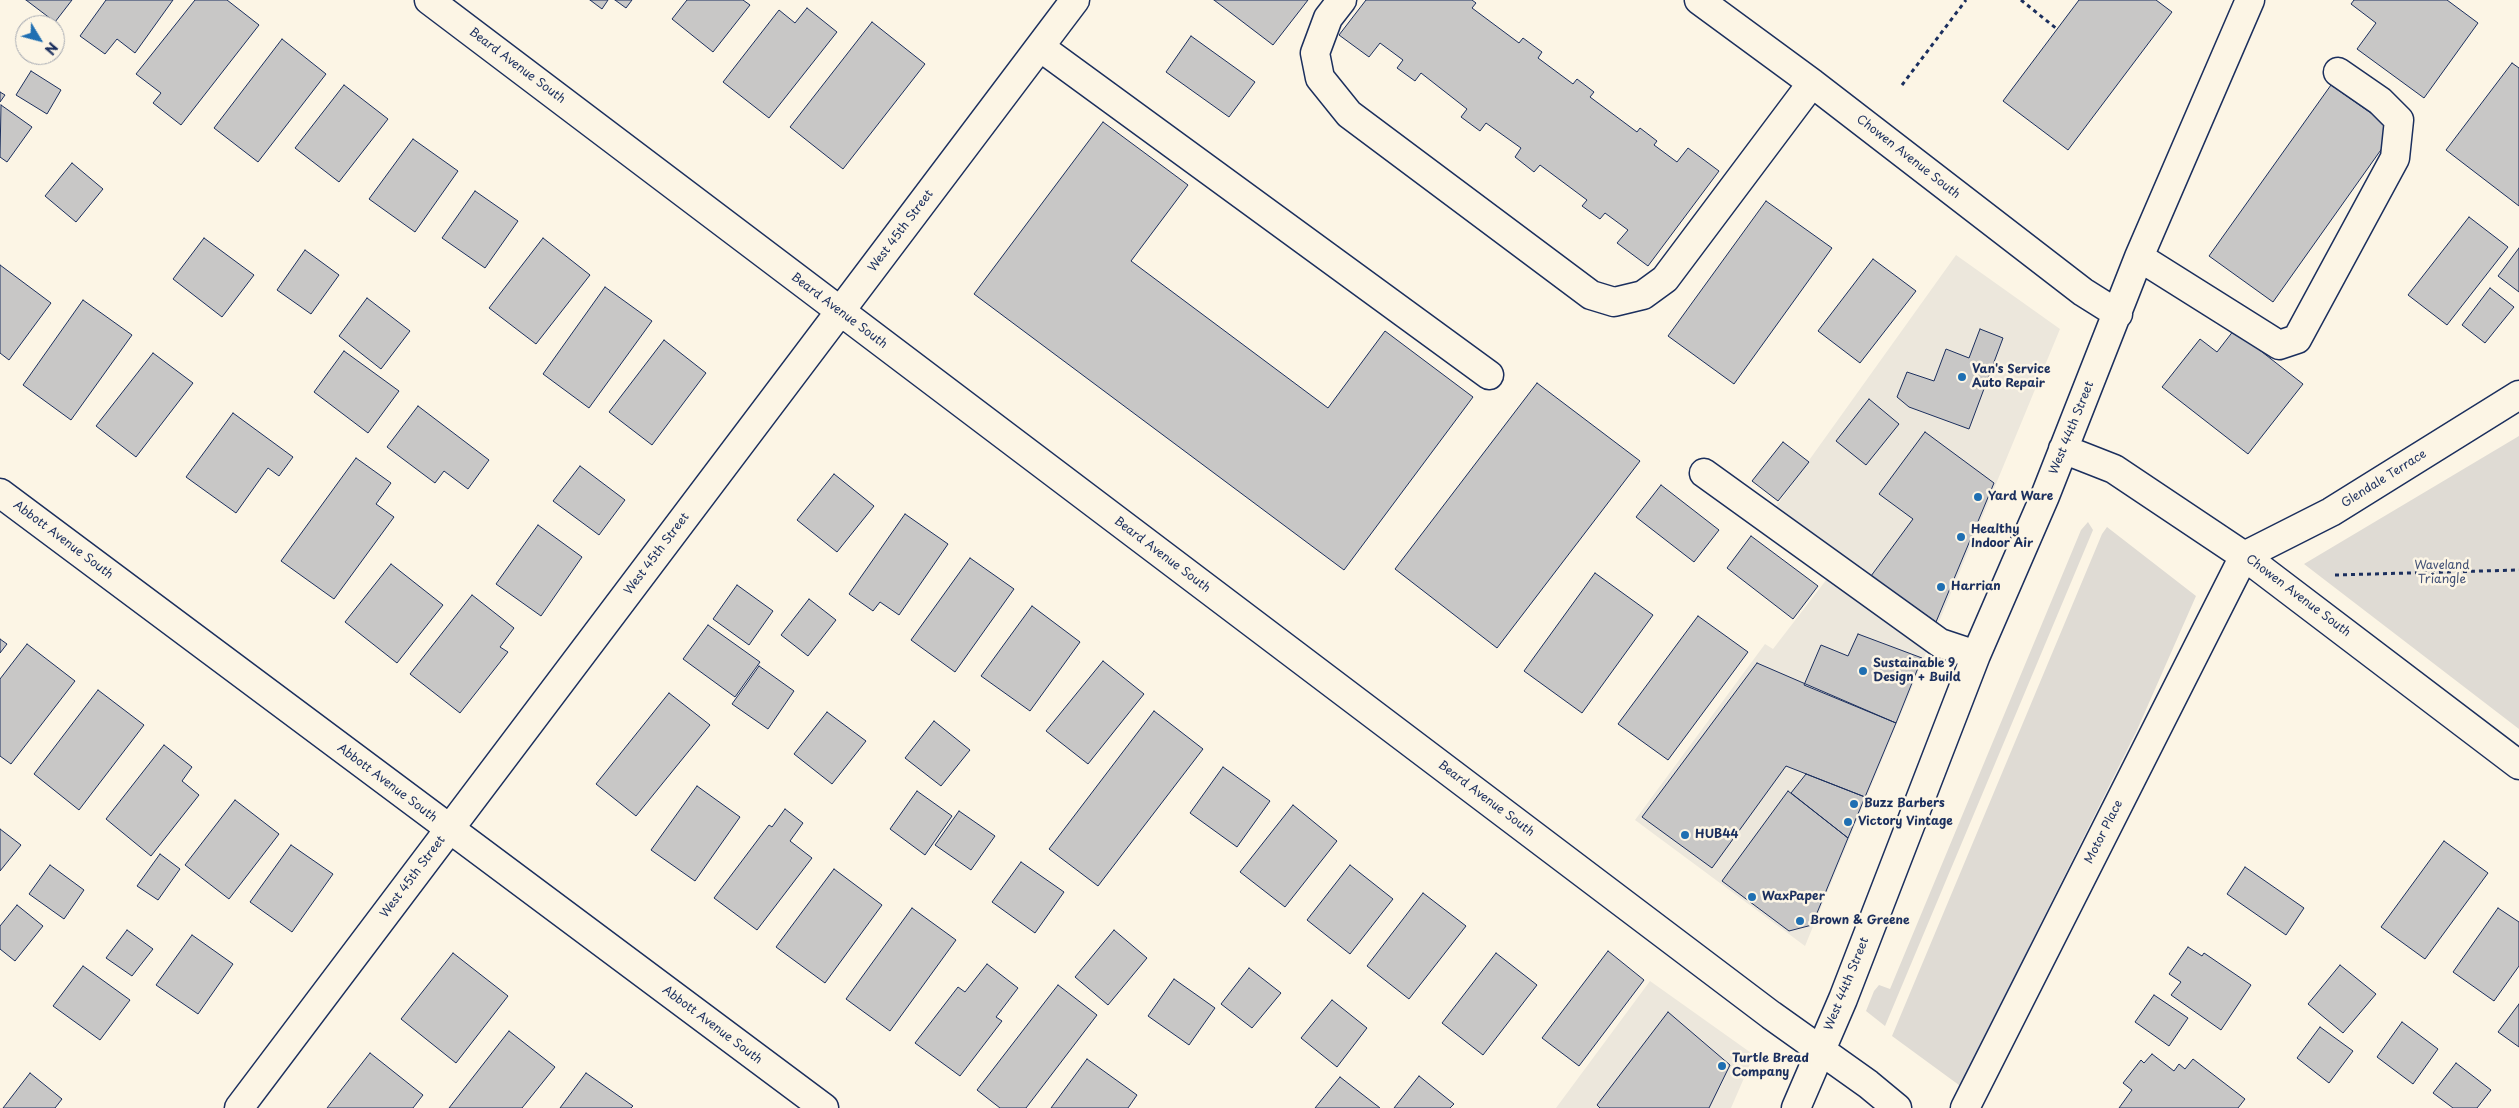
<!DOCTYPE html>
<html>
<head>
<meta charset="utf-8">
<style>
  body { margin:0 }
  #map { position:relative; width:2519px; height:1108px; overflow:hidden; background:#fcf5e5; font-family:"Playpen Sans",sans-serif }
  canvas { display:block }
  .north { position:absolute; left:15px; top:15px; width:50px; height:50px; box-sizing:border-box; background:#fcf5e5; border:1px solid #a2a6af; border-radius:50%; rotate:127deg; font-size:14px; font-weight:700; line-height:20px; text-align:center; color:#1b2f5e }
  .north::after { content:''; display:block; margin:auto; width:18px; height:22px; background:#1f6fb2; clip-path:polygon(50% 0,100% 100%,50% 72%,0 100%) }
</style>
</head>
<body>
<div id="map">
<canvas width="2519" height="1108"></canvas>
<div class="north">N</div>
</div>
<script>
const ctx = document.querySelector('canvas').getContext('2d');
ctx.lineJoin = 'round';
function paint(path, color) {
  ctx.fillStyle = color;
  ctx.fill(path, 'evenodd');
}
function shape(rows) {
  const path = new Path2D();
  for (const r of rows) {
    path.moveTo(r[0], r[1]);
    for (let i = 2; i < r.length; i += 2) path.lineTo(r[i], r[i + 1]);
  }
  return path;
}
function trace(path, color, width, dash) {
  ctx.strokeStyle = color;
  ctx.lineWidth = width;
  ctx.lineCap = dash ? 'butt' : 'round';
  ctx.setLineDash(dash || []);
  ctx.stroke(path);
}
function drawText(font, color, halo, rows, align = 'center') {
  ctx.font = font + ' "Playpen Sans",sans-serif';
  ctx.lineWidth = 5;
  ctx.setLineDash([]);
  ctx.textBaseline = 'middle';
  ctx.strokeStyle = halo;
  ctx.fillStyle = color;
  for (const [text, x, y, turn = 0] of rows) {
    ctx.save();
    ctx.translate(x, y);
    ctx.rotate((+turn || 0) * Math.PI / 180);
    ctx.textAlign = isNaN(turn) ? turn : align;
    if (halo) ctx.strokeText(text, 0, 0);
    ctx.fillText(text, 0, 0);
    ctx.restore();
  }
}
paint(shape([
  [1956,255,2060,329,1805,946,1635,820,1765,644,1773,649,1840,562,1772,512],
  [1650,981,1754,1055,1731,1108,1556,1108]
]), '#ece7dc');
paint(shape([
  [2519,436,2519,729,2304,564],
  [2088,522,2093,530,1885,1026,1866,1011,1874,991,1879,985,1890,989,2081,530],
  [2107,527,2196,596,2137,730,2032,941,1963,1088,1892,1036,2102,534]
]), '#dfdbd4');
const building = shape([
  [26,0,72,0,55,22,26,0],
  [106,0,173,0,135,53,117,39,105,54,80,36,106,0],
  [195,0,227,0,259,25,181,125,153,103,161,93,136,74,195,0],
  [590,0,608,0,602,9,590,0],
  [615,0,632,0,626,8,615,0],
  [687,0,743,0,750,5,713,52,672,19,687,0],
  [1214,0,1308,0,1273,45,1214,0],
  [1366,0,1472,0,1476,3,1472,8,1519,43,1523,38,1542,52,1538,58,1573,84,1577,79,1594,92,1590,97,1637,132,1640,128,1657,141,1654,145,1677,162,1688,148,1719,171,1648,266,1617,243,1628,230,1605,213,1600,219,1582,206,1587,200,1540,165,1534,172,1515,157,1521,148,1486,123,1480,131,1461,117,1467,109,1421,73,1415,81,1397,68,1403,60,1380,43,1369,57,1339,35,1366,0],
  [2079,0,2156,0,2172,12,2068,150,2003,101,2079,0],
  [2354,0,2447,0,2478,23,2424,98,2357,49,2376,23,2351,4,2354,0],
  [807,8,837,32,769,118,723,82,779,10,795,23,807,8],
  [872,22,925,64,843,169,790,127,872,22],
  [1191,36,1255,82,1229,117,1166,72,1191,36],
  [282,39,326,74,258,162,214,128,282,39],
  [2512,63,2519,68,2519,206,2446,150,2512,63],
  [31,71,61,90,47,114,16,95,31,71],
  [344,85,388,119,339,182,295,148,344,85],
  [2331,85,2395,130,2273,302,2209,256,2331,85],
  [0,92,5,95,0,102,0,92],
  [1,105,32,127,7,162,0,157,1,105],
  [1103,122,1188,185,1131,261,1328,408,1385,331,1473,397,1344,570,974,294,1103,122],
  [413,139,458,171,415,232,369,199,413,139],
  [72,163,103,189,76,222,45,196,72,163],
  [475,191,518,221,485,268,442,238,475,191],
  [1766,201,1832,248,1734,384,1668,336,1766,201],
  [2469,217,2508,247,2447,325,2408,295,2469,217],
  [204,238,254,275,222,317,173,279,204,238],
  [543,238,590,275,536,344,489,308,543,238],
  [2519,248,2519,292,2498,276,2519,248],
  [305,250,339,275,311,314,277,290,305,250],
  [1873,259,1916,291,1860,363,1818,331,1873,259],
  [0,265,51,303,9,360,0,353,0,265],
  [605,287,652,321,589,408,543,374,605,287],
  [2490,288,2514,307,2485,343,2462,325,2490,288],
  [367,298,410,331,381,369,339,336,367,298],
  [83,300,132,335,71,420,23,385,83,300],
  [1980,329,2003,338,1969,429,1909,407,1897,397,1907,372,1934,381,1946,349,1969,358,1980,329],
  [2234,330,2303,384,2248,454,2162,387,2200,339,2217,352,2234,330],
  [664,340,706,373,652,445,609,412,664,340],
  [344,351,399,391,368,433,314,392,344,351],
  [153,353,193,383,136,457,96,426,153,353],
  [1537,383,1640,461,1497,648,1395,569,1537,383],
  [1869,399,1899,424,1866,465,1836,441,1869,399],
  [418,406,489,460,468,489,444,471,435,483,387,447,418,406],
  [233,413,293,457,279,476,268,468,236,513,186,477,233,413],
  [1925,432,1994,483,1936,622,1871,576,1913,519,1879,494,1925,432],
  [1783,442,1809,462,1778,501,1752,481,1783,442],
  [356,458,391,483,376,504,394,517,334,599,281,561,356,458],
  [580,466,625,500,599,535,553,501,580,466],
  [834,474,874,506,837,552,797,520,834,474],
  [1661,485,1719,530,1694,562,1636,517,1661,485],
  [905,514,948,544,899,615,880,602,873,611,849,594,905,514],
  [538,525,582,557,541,616,496,584,538,525],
  [1751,536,1818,586,1793,619,1727,568,1751,536],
  [970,558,1014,589,955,672,911,640,970,558],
  [391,564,443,605,397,663,345,622,391,564],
  [1595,573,1653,615,1582,713,1524,671,1595,573],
  [737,585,773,611,749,645,713,619,737,585],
  [472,595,514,628,500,647,508,652,460,713,410,674,472,595],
  [809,599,836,620,808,656,781,635,809,599],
  [1032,606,1080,642,1030,711,981,676,1032,606],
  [1698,616,1748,652,1668,760,1618,724,1698,616],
  [708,625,760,662,735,697,683,659,708,625],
  [1858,634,1922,658,1896,723,1804,685,1821,645,1848,656,1858,634],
  [0,639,7,644,0,653,0,639],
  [27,644,75,681,11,764,0,756,0,679,27,644],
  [1103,661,1144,694,1088,764,1046,731,1103,661],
  [1757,663,1896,723,1865,797,1786,766,1712,868,1642,817,1757,663],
  [759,666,794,691,768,729,732,704,759,666],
  [98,690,144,725,79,810,34,774,98,690],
  [669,693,710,725,636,816,596,784,669,693],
  [1154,711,1203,749,1098,886,1049,849,1154,711],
  [827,712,866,741,832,784,794,754,827,712],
  [934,721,970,750,941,786,905,758,934,721],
  [164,745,192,767,182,781,199,795,151,856,106,819,164,745],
  [1223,767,1270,801,1237,847,1190,813,1223,767],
  [1806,774,1865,797,1848,838,1791,793,1806,774],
  [697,786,740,817,695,881,651,850,697,786],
  [917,791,952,816,925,855,890,829,917,791],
  [1788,791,1848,838,1812,925,1789,931,1722,881,1788,791],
  [235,800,279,834,229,899,185,865,235,800],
  [1293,805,1337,841,1285,907,1240,872,1293,805],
  [785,809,803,823,790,841,812,858,757,930,714,898,769,825,772,827,785,809],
  [959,811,995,836,971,870,935,845,959,811],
  [0,829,21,845,0,871,0,829],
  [2444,841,2488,873,2425,959,2381,927,2444,841],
  [291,845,333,874,292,932,250,902,291,845],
  [160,854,180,869,158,900,137,886,160,854],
  [1021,862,1064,892,1035,933,992,902,1021,862],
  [50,865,84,890,64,919,29,894,50,865],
  [1350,865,1393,899,1350,954,1307,920,1350,865],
  [2245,867,2304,908,2286,935,2227,894,2245,867],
  [834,869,882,905,825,983,776,947,834,869],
  [1423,893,1466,926,1409,999,1367,966,1423,893],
  [17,905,43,926,15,961,0,949,0,926,17,905],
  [912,908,956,940,890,1031,846,999,912,908],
  [2498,908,2519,922,2519,966,2494,1001,2453,972,2498,908],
  [127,930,153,949,132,976,106,958,127,930],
  [1114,930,1147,958,1108,1005,1075,977,1114,930],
  [192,935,233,964,198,1014,156,985,192,935],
  [2188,947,2202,956,2204,953,2251,985,2221,1030,2171,995,2181,982,2169,974,2188,947],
  [1608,951,1644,980,1579,1066,1542,1038,1608,951],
  [453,953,508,996,456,1063,401,1019,453,953],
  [1496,953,1537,985,1483,1055,1442,1023,1496,953],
  [987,964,1018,988,996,1017,1002,1021,960,1076,915,1043,958,987,965,992,987,964],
  [2340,965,2376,994,2343,1033,2308,1004,2340,965],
  [83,966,130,1000,100,1040,53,1006,83,966],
  [1249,968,1281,993,1252,1028,1221,1004,1249,968],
  [1174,979,1215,1008,1189,1045,1148,1016,1174,979],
  [1058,985,1097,1015,1026,1108,1000,1108,977,1090,1058,985],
  [2154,995,2188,1018,2169,1046,2135,1022,2154,995],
  [1332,1000,1367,1028,1337,1067,1301,1038,1332,1000],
  [2519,1004,2519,1047,2498,1032,2519,1004],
  [1668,1012,1730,1065,1709,1108,1600,1108,1597,1105,1668,1012],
  [2402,1022,2438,1049,2413,1084,2377,1057,2402,1022],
  [2320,1027,2353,1051,2329,1083,2297,1058,2320,1027],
  [509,1031,555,1067,522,1108,449,1108,509,1031],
  [370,1053,423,1095,413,1108,327,1108,370,1053],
  [2152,1054,2174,1071,2179,1064,2185,1069,2193,1059,2245,1099,2238,1108,2119,1108,2132,1090,2123,1083,2141,1060,2144,1063,2152,1054],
  [1087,1059,1137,1095,1128,1108,1051,1108,1087,1059],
  [2456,1063,2491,1090,2477,1108,2453,1108,2433,1093,2456,1063],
  [30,1073,62,1099,55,1108,3,1108,30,1073],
  [586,1073,633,1106,631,1108,560,1108,586,1073],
  [1419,1076,1454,1104,1450,1108,1394,1108,1419,1076],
  [1340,1077,1380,1108,1315,1108,1340,1077]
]);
paint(building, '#c8c7c6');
trace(building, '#1b2f5e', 1);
const minor = shape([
  [429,0,1771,1015,1868,1084,1897,1108],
  [1342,0,1328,18,1315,53,1320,78,1349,114,1591,295,1614,302,1643,295,1665,279,1812,83],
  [1699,0,1812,83,2083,292,2118,314],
  [1040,47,1489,375],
  [2139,257,2279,345,2297,339,2395,158,2399,120,2380,101,2338,72],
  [2063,449,2114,469,2244,556,2519,765],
  [1704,473,1940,643,1976,655],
  [0,493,824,1108],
  [239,1108,1075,0],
  [1796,1108,1843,999,1976,655,2045,496,2139,257,2250,0],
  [1965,1108,2244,556,2331,512,2519,395]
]);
trace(minor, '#1b2f5e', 31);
trace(shape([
  [2021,0,2057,29],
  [1902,85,1966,0],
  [2335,575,2519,570]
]), '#1b2f5e', 3, [4, 4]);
trace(minor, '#fcf5e5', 28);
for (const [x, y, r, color] of [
  [1962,377,5,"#1f6fb2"],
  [1978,497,5,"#1f6fb2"],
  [1961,537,5,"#1f6fb2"],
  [1941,587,5,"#1f6fb2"],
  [1863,671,5,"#1f6fb2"],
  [1854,804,5,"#1f6fb2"],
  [1848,822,5,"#1f6fb2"],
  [1685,835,5,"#1f6fb2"],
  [1752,897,5,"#1f6fb2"],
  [1800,921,5,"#1f6fb2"],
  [1722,1066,5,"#1f6fb2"]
]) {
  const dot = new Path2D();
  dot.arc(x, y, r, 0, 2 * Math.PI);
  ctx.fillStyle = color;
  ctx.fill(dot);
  trace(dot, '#fcf5e5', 2);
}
drawText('12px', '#1b2f5e', '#fcf5e5', [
  ["Beard Avenue South",517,66,37],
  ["Chowen Avenue South",1908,157,38],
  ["West 45th Street",901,231,-53],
  ["Beard Avenue South",839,311,37],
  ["West 44th Street",2072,428,-68],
  ["Glendale Terrace",2384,479,-32],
  ["Abbott Avenue South",63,540,37],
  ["West 45th Street",657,554,-53],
  ["Beard Avenue South",1162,555,37],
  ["Chowen Avenue South",2298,596,37],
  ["Abbott Avenue South",387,783,37],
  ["Beard Avenue South",1486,799,37],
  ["Motor Place",2104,832,-63],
  ["West 45th Street",413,877,-53],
  ["West 44th Street",1847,984,-68],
  ["Abbott Avenue South",712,1025,37]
]);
drawText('bold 12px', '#1b2f5e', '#fcf5e5', [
  ["Van's Service",1972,370],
  ["Auto Repair",1972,384],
  ["Yard Ware",1988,497],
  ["Healthy",1971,530],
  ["Indoor Air",1971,544],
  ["Harrian",1951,587],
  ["Sustainable 9",1873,664],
  ["Design + Build",1873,678],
  ["Buzz Barbers",1864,804],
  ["Victory Vintage",1858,822],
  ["HUB44",1695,835],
  ["WaxPaper",1762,897],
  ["Brown & Greene",1810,921],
  ["Turtle Bread",1732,1059],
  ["Company",1732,1073]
], 'left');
drawText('12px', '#425176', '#fcf5e5', [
  ["Waveland",2442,566],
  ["Triangle",2442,580]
]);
</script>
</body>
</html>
